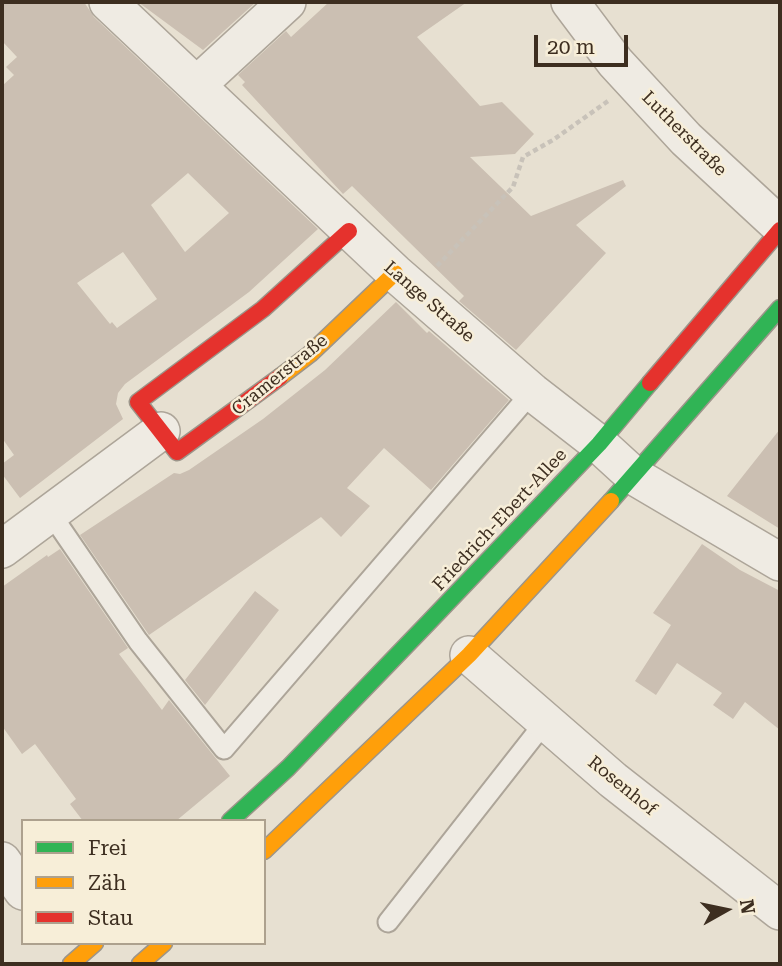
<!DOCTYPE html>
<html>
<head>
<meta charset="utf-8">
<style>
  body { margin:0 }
  #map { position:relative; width:782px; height:966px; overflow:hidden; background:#e7e0d1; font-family:"Roboto Serif",serif }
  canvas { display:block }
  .frame { position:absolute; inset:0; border:4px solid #3d2e20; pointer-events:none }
  .legend { position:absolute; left:21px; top:819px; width:245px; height:126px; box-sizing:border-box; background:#f7eed8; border:2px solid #ada18e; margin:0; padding:9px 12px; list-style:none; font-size:21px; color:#3d2e20 }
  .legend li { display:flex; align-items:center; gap:14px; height:35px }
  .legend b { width:35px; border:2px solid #ada18e }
  .north { position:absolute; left:691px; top:875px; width:70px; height:70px; -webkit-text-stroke:5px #f7eed8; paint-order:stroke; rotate:81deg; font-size:19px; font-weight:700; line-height:28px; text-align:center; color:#3d2e20 }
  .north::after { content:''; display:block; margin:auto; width:24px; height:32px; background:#3d2e20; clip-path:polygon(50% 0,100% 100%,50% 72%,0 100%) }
  .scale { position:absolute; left:534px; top:35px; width:94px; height:32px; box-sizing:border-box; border:4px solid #3d2e20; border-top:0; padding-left:9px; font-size:21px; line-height:24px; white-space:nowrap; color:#3d2e20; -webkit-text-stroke:5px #f7eed8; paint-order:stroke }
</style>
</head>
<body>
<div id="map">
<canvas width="782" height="966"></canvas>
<div class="frame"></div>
<ul class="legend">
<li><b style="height:9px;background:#30b455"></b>Frei</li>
<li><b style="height:9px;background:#ff9f0a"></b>Zäh</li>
<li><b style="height:9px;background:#e5322d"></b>Stau</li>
</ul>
<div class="north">N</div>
<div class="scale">20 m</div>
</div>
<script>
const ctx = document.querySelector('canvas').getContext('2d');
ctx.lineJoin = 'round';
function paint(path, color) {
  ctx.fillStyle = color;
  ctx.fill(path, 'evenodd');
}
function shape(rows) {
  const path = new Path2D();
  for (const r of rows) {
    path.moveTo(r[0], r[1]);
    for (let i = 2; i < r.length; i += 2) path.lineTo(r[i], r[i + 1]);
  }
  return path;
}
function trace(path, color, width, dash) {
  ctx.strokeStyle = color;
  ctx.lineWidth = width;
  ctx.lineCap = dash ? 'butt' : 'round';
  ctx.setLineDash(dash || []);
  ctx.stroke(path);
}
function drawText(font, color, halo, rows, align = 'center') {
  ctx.font = font + ' "Roboto Serif",serif';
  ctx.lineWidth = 5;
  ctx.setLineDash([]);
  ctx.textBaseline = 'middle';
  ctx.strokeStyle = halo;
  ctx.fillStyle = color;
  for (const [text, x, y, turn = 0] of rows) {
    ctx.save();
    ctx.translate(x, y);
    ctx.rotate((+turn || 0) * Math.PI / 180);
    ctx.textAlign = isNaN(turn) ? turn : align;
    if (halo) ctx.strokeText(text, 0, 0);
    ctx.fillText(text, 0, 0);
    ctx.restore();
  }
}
paint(shape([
  [2,2,84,2,94,17,318,229,249,292,125,384,118,393,116,404,123,419,20,498,2,474,2,464,14,455,2,438,2,86,14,75,6,67,17,57,2,41],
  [188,173,229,213,185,252,151,205],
  [123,252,157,299,117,328,112,322,110,324,77,283],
  [138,2,256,2,203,50],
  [329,2,467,2,417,37,480,106,502,102,534,134,515,154,470,157,531,216,623,180,626,186,576,225,606,253,516,350,459,301,464,296,352,186,343,194,242,85,245,82,238,75,286,31,291,37],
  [396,302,427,333,429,331,509,400,431,490,384,448,347,488,370,506,341,537,321,517,149,635,80,535,174,473,180,474,189,470,263,419,325,370],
  [780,429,780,529,727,496],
  [702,544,740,570,780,591,780,730,745,702,733,719,713,705,722,693,677,663,656,695,635,681,671,625,653,613],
  [60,549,128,648,119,654,162,710,169,700,230,776,176,821,83,821,70,804,76,799,35,744,22,754,2,726,2,587,47,555,48,557],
  [255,591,279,610,205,705,185,680]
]), '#cbbfb2');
const lane = shape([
  [51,514,138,641,224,749,532,392],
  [388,922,545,722]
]);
const street = shape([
  [108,2,395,273,532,392,599,444,634,476,780,562],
  [570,2,615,62,686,139,780,226],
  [198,84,287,2],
  [2,549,161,431],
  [469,655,613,780,780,911],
  [2,861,23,891]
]);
const fast = shape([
  [611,501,780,308],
  [230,821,288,768,428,623,599,444,650,383]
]);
const slow = shape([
  [280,377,310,354,395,273],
  [264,851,469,655,611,501],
  [71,964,95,943],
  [140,964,164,943]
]);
const jam = shape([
  [280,377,177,452,138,402,263,309,349,231],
  [650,383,780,230]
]);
trace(lane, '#ada599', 23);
trace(street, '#ada599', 40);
trace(fast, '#9c958a', 19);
trace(slow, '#9c958a', 19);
trace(jam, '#9c958a', 19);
trace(shape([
  [437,266,513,187,523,157,553,140,608,101]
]), '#c8c2b9', 4.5, [5, 3.5]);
trace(lane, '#efebe3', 19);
trace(street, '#efebe3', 37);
trace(fast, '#30b455', 16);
trace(slow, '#ff9f0a', 16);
trace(jam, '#e5322d', 16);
drawText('18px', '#3d2e20', '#f7eed8', [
  ["Lutherstraße",684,134,45],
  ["Lange Straße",429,302,41],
  ["Cramerstraße",280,375,-39],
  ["Friedrich-Ebert-Allee",500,520,-47],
  ["Rosenhof",622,786,39]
]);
</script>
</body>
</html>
